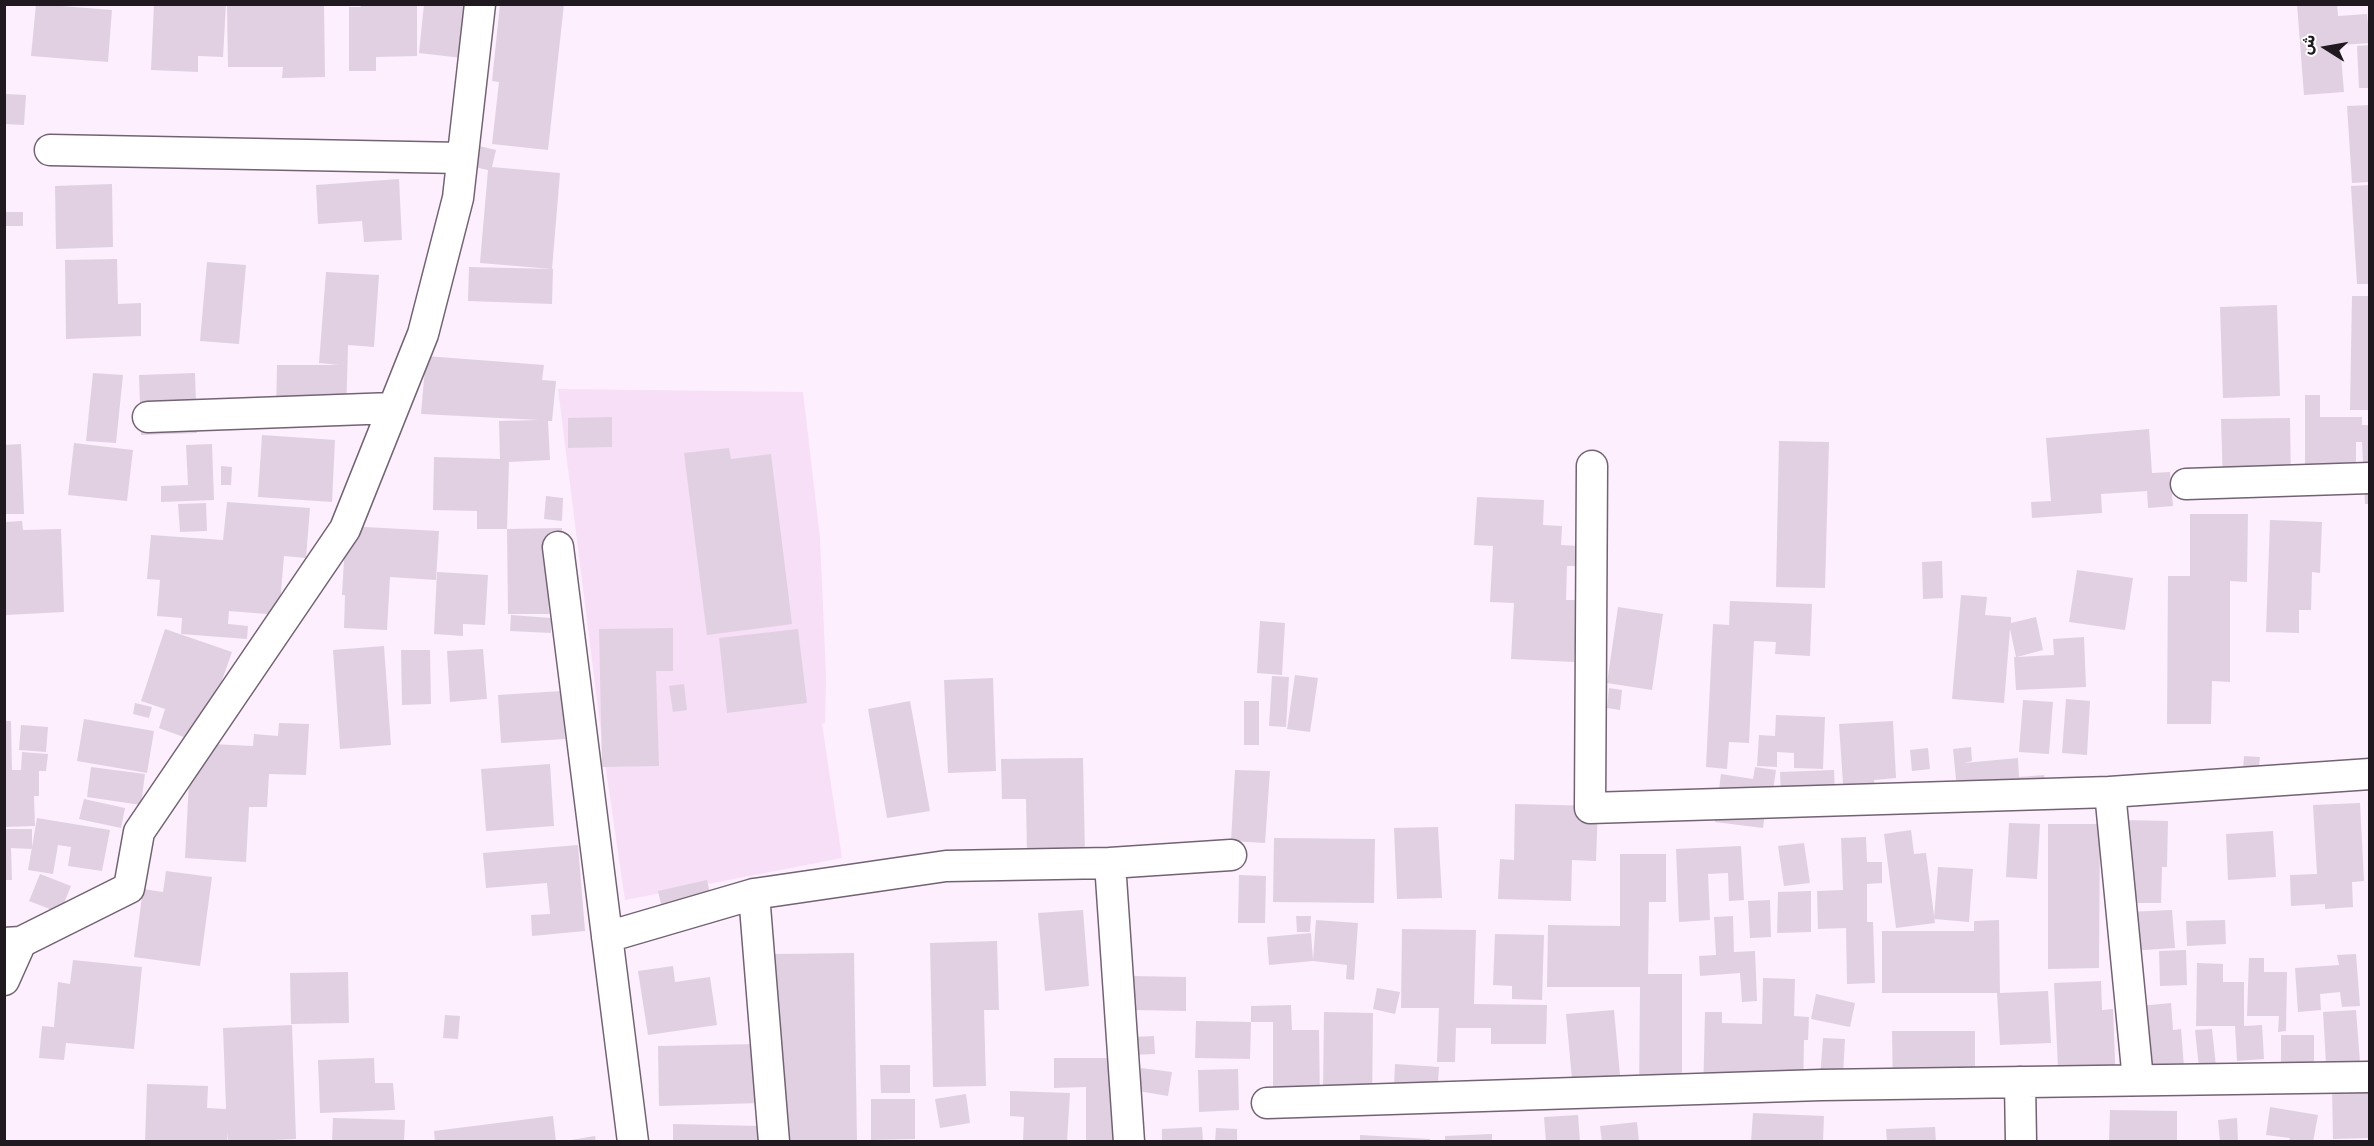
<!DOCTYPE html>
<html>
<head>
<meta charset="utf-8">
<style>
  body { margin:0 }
  #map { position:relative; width:2374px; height:1146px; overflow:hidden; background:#fdeffd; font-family:Rubik,"Noto Sans Arabic",sans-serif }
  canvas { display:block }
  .frame { position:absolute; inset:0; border:6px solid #201a20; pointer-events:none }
  .north { position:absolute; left:2296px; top:18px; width:60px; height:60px; -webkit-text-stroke:4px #fff; paint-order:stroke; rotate:281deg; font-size:16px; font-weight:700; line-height:24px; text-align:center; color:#201a20 }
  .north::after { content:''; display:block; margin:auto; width:21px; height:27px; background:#201a20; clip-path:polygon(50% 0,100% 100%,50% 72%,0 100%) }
</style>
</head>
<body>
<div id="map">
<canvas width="2374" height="1146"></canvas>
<div class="frame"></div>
<div class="north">ش</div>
</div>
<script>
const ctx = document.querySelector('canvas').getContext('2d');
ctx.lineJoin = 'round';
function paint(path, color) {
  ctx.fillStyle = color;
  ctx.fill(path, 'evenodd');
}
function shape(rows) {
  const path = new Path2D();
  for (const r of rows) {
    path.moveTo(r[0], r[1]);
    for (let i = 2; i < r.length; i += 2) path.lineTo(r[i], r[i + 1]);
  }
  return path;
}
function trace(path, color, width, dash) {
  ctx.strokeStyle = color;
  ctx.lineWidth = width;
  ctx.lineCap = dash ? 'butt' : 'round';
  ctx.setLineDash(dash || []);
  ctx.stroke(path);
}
paint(shape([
  [558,389,803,392,820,538,826,677,825,723,822,724,842,858,625,900,604,756]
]), '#f6dff7');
paint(shape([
  [36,4,112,10,108,62,31,56],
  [154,4,226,4,223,57,198,56,198,72,151,70],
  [227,4,324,4,325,77,282,78,283,67,228,67],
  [360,4,417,4,417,56,376,57,376,71,349,71,349,7,361,7],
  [424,4,468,4,462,58,419,53],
  [500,4,564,4,548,150,492,144,499,82,492,81],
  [2297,4,2337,4,2338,16,2367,14,2370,43,2340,45,2344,92,2304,95],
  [2370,45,2370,88,2359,88,2357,46],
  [4,94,26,95,24,125,4,124],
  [2370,105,2370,182,2352,183,2347,106],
  [475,145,496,150,492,167,560,173,552,269,480,263,488,170,470,166],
  [399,179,402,240,364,242,362,221,318,224,316,185],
  [112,184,113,247,56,249,55,186],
  [2370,185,2370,284,2357,284,2351,186],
  [6,212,23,212,23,226,6,226],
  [117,259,118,304,141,303,141,336,66,339,65,260],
  [207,262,246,265,239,344,200,341],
  [469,267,553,269,552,304,468,301],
  [326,272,379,275,374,347,348,345,346,417,276,416,277,365,339,365,319,363],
  [2352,296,2370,296,2370,410,2350,410],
  [2277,305,2280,396,2223,398,2220,307],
  [426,356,544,365,542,380,556,381,552,421,548,421,550,460,509,462,507,529,562,528,563,588,548,588,549,614,508,614,507,529,477,529,477,511,433,510,434,457,500,459,499,421,539,420,421,414],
  [93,373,123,375,116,443,86,441],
  [195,373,197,433,141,435,139,375],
  [2305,395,2320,395,2320,417,2362,417,2362,425,2370,425,2370,504,2365,504,2362,442,2356,442,2356,474,2305,474],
  [612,417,612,447,568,448,568,418],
  [2290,418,2291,483,2223,484,2221,419],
  [2149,429,2152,473,2170,472,2173,506,2148,508,2147,491,2101,494,2102,513,2032,518,2031,502,2051,501,2046,438],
  [262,435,335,440,332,502,258,497],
  [1779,441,1829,442,1825,588,1776,587],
  [74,443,133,450,127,501,68,495],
  [21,444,24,514,4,514,4,445],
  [212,444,214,500,161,502,161,486,188,485,186,445],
  [729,448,731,459,771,454,792,624,707,635,684,453],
  [221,466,232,467,231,485,221,485],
  [546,496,563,498,562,521,544,519],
  [1477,497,1544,500,1543,525,1562,526,1561,545,1579,546,1579,566,1567,566,1566,600,1578,600,1574,662,1511,659,1514,603,1490,602,1493,546,1474,545],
  [227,502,310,508,306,558,284,556,279,615,229,611,228,624,248,626,247,639,181,634,182,618,157,616,160,580,147,579,151,535,223,540],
  [206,503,207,531,180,532,178,504],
  [2190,514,2248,514,2247,582,2230,581,2230,682,2212,681,2211,724,2167,724,2168,576,2190,576],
  [2270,520,2322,522,2320,573,2312,572,2311,610,2299,610,2299,633,2266,632],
  [22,521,23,530,61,529,64,612,6,615,4,522],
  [346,526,439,531,436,580,390,577,387,630,344,628,345,595,342,595],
  [1942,561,1943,598,1923,599,1922,562],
  [2077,570,2133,578,2125,630,2069,622],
  [437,572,488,575,485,625,463,624,463,636,434,634],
  [1961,595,1987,597,1985,615,2011,617,2011,623,2036,617,2043,650,2017,657,2054,655,2053,639,2084,637,2086,687,2016,690,2014,657,2016,657,2010,629,2004,703,1952,699],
  [1730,601,1812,604,1810,656,1775,654,1776,642,1754,641,1749,743,1729,742,1727,769,1706,767,1713,624,1729,625],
  [1618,607,1663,614,1652,690,1607,683],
  [511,615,551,618,551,633,510,631],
  [1260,621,1285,623,1282,675,1257,673],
  [673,628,673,671,656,671,659,766,602,767,599,629],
  [165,629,232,652,200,743,159,728,165,709,141,701],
  [798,629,807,703,727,713,719,638],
  [384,646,391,745,340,749,333,650],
  [483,649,487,699,450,702,447,651],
  [401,650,430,650,431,704,402,705],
  [1295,675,1318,678,1310,732,1287,729],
  [1272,676,1289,677,1286,727,1269,726],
  [993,678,996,771,948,773,944,680],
  [684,684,687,710,673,712,669,686],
  [1609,688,1622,690,1620,710,1607,708],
  [562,691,565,739,501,743,498,695],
  [2066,699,2090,701,2087,755,2062,753],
  [2023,700,2053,702,2049,754,2019,752],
  [910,701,930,811,887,818,868,709],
  [1244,701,1259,701,1259,745,1244,745],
  [135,703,152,707,149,718,133,714],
  [1776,715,1825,717,1823,769,1794,768,1794,753,1777,752,1777,767,1757,766,1759,735,1775,736],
  [84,719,154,731,147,773,77,761],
  [4,721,11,721,12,770,21,770,22,752,48,754,46,771,39,771,39,796,34,796,35,826,4,827],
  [1893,721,1896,778,1874,780,1875,797,1844,799,1839,724],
  [279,723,309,724,306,775,269,774,267,807,249,807,246,862,185,858,191,743,253,746,254,734,278,736],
  [21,725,48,727,46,752,19,750],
  [1971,747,1972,761,1964,763,2018,758,2019,777,2044,775,2047,802,1959,810,1953,749],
  [1928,748,1930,769,1912,771,1910,750],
  [2244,756,2260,757,2257,783,2242,782],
  [1083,758,1085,855,1027,856,1026,799,1002,799,1001,759],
  [550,764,554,826,486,831,481,769],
  [91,767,145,774,141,805,87,797],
  [1755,767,1776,770,1772,798,1767,798,1763,828,1715,822,1721,774,1753,779],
  [1235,770,1270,771,1265,843,1231,841],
  [1834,770,1836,816,1804,817,1803,799,1781,799,1780,772],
  [84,799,125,808,121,828,79,819],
  [2360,803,2364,881,2352,882,2353,907,2325,909,2325,904,2291,906,2290,875,2317,874,2313,805],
  [1515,804,1598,806,1596,861,1572,860,1571,901,1498,899,1500,859,1514,860],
  [37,818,110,830,102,871,68,866,71,847,58,845,53,874,28,870],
  [2124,820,2168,821,2167,867,2162,867,2161,903,2123,903],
  [2009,823,2040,824,2037,879,2006,877],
  [2048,824,2100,824,2099,968,2048,969],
  [1438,827,1442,898,1397,899,1394,828],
  [4,829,32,829,32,849,11,848,12,880,4,880],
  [1911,830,1914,854,1926,853,1935,923,1896,928,1884,834],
  [2273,831,2276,877,2228,880,2226,834],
  [1866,837,1867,862,1882,862,1882,883,1867,884,1867,922,1873,922,1875,983,1847,984,1846,928,1818,929,1817,891,1843,890,1841,838],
  [1274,838,1375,839,1374,903,1273,902],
  [1804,843,1810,883,1784,886,1778,846],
  [578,845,585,931,532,936,531,915,550,914,547,883,486,888,483,853],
  [1741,846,1744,900,1729,901,1728,873,1708,874,1710,920,1679,922,1676,849],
  [1620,854,1666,854,1666,902,1649,902,1648,974,1682,974,1682,1097,1639,1097,1640,987,1547,987,1548,925,1620,926],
  [1938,867,1973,869,1969,922,1934,919],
  [166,871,212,877,200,966,134,957,143,889,163,892],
  [40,874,71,886,60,913,29,901],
  [1239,875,1266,876,1265,923,1238,923],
  [707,880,712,902,663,913,658,891],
  [1811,891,1811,932,1777,933,1778,892],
  [1770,900,1771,937,1750,938,1748,901],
  [1083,910,1089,986,1045,991,1038,913],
  [2172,910,2175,948,2129,951,2127,912],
  [1296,916,1311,916,1310,932,1297,932],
  [1733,916,1734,952,1755,951,1757,1001,1742,1002,1740,973,1700,976,1699,956,1716,955,1714,917],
  [1316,920,1358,923,1354,980,1346,979,1347,965,1313,961,1269,965,1267,937,1311,933,1313,960],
  [1999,920,2000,993,2048,991,2051,1043,2000,1045,1997,993,1882,993,1882,931,1974,931,1974,921],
  [2225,920,2226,944,2187,946,2186,921],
  [1402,929,1476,930,1474,1004,1547,1005,1546,1044,1491,1044,1491,1028,1456,1028,1455,1062,1437,1062,1439,1008,1401,1008],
  [1495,934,1544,935,1542,1000,1512,999,1512,986,1493,985],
  [997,941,999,1010,984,1010,986,1086,933,1087,930,943],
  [2186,950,2187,985,2160,986,2159,951],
  [854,953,857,1142,777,1142,775,954],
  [2356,954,2360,1006,2342,1007,2340,992,2320,994,2321,1010,2298,1012,2295,968,2339,965,2337,955],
  [2249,958,2264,958,2264,972,2287,972,2286,1031,2278,1032,2279,1016,2247,1016],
  [73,960,142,967,134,1049,66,1043,64,1060,39,1058,42,1026,54,1027,58,982,70,984],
  [2197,963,2223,964,2223,982,2244,982,2244,1026,2262,1025,2264,1059,2237,1061,2235,1026,2196,1026],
  [673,966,675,982,710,977,717,1025,648,1035,638,971],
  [348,972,349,1023,291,1024,290,973],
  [1132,976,1186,977,1186,1011,1132,1010],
  [1763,978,1795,979,1794,1016,1809,1017,1808,1040,1804,1040,1803,1094,1703,1099,1705,1012,1722,1012,1722,1023,1762,1024],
  [2101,981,2102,1010,2113,1009,2116,1086,2059,1089,2054,983],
  [1377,988,1400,992,1395,1014,1373,1009],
  [1816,994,1855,1003,1850,1027,1811,1019],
  [2171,1003,2173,1030,2181,1029,2185,1079,2146,1082,2140,1006],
  [1291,1005,1292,1030,1319,1030,1320,1101,1273,1101,1273,1022,1251,1022,1251,1006],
  [1614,1010,1622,1097,1574,1101,1566,1014],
  [2356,1010,2360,1062,2326,1064,2323,1012],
  [1324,1012,1373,1013,1372,1110,1323,1091],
  [445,1015,460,1016,458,1039,443,1038],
  [1196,1021,1251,1022,1250,1059,1195,1058],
  [292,1025,296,1139,228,1142,227,1132,227,1142,145,1142,147,1084,208,1086,207,1108,226,1109,223,1028],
  [2212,1029,2218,1085,2201,1087,2195,1030],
  [1892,1031,1975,1031,1975,1088,1893,1090],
  [2281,1035,2314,1035,2314,1083,2281,1083],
  [1154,1036,1155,1054,1134,1055,1133,1037],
  [1823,1038,1845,1039,1842,1094,1819,1092],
  [759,1044,760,1103,659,1106,658,1046],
  [374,1058,375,1083,393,1083,395,1110,320,1113,318,1060],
  [1054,1058,1116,1058,1117,1142,1086,1142,1086,1087,1054,1088],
  [1395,1064,1439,1067,1436,1110,1393,1107],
  [880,1065,910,1065,910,1093,881,1093],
  [1141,1068,1172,1072,1168,1096,1138,1091],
  [1238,1069,1239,1110,1199,1112,1198,1070],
  [2332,1086,2370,1086,2370,1138,2333,1139],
  [1010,1091,1070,1093,1067,1142,1023,1142,1024,1117,1010,1116],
  [966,1094,970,1123,940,1128,935,1099],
  [871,1099,915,1099,915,1139,871,1140],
  [2270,1107,2318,1115,2313,1142,2289,1142,2290,1138,2266,1135],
  [2110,1110,2177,1111,2177,1142,2109,1142],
  [1753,1113,1824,1116,1823,1142,1751,1142],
  [1578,1115,1580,1142,1546,1142,1544,1117],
  [553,1116,556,1142,435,1142,434,1131],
  [333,1118,405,1120,404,1142,332,1142],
  [2237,1118,2238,1142,2220,1142,2218,1120],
  [1637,1122,1639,1142,1602,1142,1600,1126],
  [673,1124,761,1126,760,1142,673,1142],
  [1202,1127,1203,1142,1162,1142,1162,1129],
  [1935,1127,1936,1142,1887,1142,1886,1129],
  [1216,1128,1237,1129,1237,1142,1215,1142],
  [1492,1134,1492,1142,1445,1142,1445,1136],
  [1360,1135,1430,1139,1430,1142,1360,1142],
  [595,1136,596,1142,571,1142,571,1140]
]), '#e1d0e2');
const minor = shape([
  [50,150,461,158],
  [148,417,393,408],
  [1592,466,1590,808,2110,792,2370,774],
  [2186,484,2370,478],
  [558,547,633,1142],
  [2110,792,2138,1080],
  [1110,863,1129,1142],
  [754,894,774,1142],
  [607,937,754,894,946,866,1110,863,1231,855],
  [4,943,21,942,129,888,139,832,345,529,423,334,458,198,480,4],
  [4,980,21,942],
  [2020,1082,2021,1142],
  [1267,1103,1821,1085,2370,1077]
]);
trace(minor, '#726373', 33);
trace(minor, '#fff', 30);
</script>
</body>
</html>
